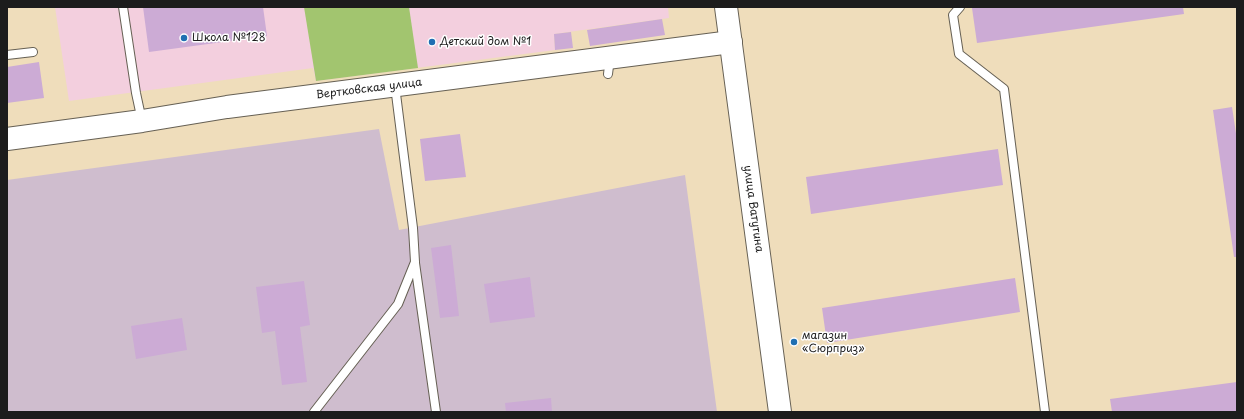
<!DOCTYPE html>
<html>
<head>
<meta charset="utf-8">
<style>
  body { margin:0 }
  #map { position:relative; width:1244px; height:419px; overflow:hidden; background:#efddbb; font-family:"Playpen Sans",sans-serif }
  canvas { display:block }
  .frame { position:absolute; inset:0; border:8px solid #1c1c1c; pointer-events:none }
</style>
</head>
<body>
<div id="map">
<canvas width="1244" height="419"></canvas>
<div class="frame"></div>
</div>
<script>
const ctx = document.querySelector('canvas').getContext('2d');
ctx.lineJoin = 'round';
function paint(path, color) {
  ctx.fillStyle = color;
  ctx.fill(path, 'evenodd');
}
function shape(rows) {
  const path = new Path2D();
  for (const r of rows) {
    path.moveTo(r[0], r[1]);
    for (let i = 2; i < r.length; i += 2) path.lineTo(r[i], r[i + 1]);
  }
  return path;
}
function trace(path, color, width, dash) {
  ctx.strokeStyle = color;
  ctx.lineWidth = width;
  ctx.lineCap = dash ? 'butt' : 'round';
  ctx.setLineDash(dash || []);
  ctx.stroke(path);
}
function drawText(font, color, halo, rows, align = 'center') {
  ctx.font = font + ' "Playpen Sans",sans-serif';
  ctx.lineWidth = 3;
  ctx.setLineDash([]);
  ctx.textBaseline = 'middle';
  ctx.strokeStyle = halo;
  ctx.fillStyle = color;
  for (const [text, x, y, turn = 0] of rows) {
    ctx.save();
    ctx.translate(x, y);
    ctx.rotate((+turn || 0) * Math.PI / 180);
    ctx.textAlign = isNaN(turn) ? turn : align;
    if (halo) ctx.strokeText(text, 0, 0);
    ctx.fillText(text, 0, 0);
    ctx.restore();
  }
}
paint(shape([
  [55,7,668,7,669,18,554,34,555,50,316,81,313,68,69,101]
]), '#f3cfde');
paint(shape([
  [379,129,399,230,685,175,717,412,7,412,7,180]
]), '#cfbdce');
paint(shape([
  [304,7,409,7,418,68,316,81]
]), '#a2c56f');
paint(shape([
  [143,7,263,7,267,36,149,52],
  [983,7,1183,7,1184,14,977,43,972,8],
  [662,19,665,35,590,46,587,30],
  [571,32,573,48,555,50,554,34],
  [39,62,44,98,7,103,7,67],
  [1232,107,1237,140,1237,257,1234,257,1213,110],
  [460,134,466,177,425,181,420,139],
  [998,149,1003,185,811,214,806,177],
  [451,245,459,316,440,318,431,248],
  [530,277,535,317,490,323,484,284],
  [1015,278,1020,312,827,343,822,308],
  [304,281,310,325,300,327,307,382,282,385,275,331,262,333,256,287],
  [182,318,187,350,136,359,131,326],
  [1237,382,1237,412,1112,412,1110,399],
  [551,398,552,412,506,412,505,403]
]), '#ccabd5');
const lane = shape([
  [123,7,136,93,142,121],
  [960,7,953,15,959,54,1004,89,1045,412],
  [7,55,33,52],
  [608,74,610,58],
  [415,263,436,412],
  [314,412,398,304,415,262,413,228,395,86]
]);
const secondary = shape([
  [7,139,142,121,227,107,731,42]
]);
const primary = shape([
  [726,7,780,412]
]);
trace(lane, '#666054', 10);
trace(secondary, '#666054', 24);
trace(primary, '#666054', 24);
trace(lane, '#fff', 8);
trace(secondary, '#fff', 22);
trace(primary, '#fff', 22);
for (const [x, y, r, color] of [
  [184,38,4,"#1f6fb2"],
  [432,42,4,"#1f6fb2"],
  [794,342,4,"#1f6fb2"]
]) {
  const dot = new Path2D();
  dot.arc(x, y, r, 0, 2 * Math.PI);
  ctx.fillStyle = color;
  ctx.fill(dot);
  trace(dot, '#fff', 1.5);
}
drawText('11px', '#1c1c1c', '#fff', [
  ["Школа №128",192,38],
  ["Детский дом №1",440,42],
  ["магазин",802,336],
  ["«Сюрприз»",802,349]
], 'left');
drawText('11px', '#1c1c1c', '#fff', [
  ["Вертковская улица",369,89,-7],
  ["улица Ватутина",753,209,82]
]);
</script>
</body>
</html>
